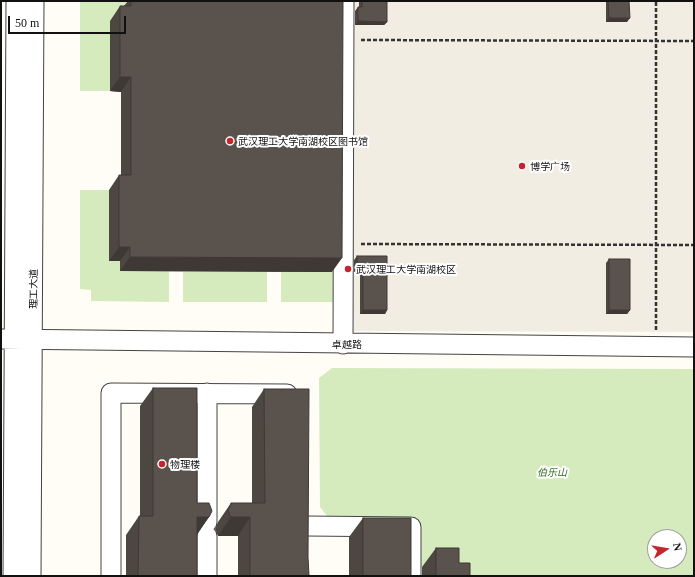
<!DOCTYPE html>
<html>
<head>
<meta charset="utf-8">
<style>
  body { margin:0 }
  #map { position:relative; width:695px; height:577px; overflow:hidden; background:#fffdf5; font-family:Georgia,serif }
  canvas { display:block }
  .frame { position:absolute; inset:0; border:2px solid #111; pointer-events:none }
  .north { position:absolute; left:647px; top:529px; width:40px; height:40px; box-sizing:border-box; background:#fff; border:1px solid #a0a0a0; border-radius:50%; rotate:78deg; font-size:11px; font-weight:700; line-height:16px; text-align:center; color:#111 }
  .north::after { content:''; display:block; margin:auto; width:14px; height:18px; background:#c4262e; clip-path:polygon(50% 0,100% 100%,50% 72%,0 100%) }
  .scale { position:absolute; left:8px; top:16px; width:118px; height:18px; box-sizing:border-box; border:2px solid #111; border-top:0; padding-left:5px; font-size:12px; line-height:14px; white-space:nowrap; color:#111; -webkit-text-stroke:3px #fff; paint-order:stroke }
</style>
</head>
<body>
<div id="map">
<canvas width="695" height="577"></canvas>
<div class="frame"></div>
<div class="north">N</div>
<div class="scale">50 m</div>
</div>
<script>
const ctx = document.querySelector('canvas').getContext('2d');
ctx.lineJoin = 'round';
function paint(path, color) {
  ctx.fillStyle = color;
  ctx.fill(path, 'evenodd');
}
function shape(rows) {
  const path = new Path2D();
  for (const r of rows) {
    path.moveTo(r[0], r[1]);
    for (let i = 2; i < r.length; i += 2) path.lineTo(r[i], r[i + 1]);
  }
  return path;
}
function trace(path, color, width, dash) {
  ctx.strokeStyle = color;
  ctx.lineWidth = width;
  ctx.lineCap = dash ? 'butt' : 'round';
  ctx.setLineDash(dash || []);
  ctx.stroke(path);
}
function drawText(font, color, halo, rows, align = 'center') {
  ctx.font = font + ' Georgia,"Noto Sans SC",serif';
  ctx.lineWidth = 4;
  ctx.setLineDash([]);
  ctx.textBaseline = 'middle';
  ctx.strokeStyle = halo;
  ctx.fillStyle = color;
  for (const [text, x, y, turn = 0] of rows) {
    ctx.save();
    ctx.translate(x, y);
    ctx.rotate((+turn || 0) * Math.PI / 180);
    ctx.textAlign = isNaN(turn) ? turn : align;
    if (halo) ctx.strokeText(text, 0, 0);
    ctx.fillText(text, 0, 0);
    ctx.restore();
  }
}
paint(shape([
  [80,1,170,1,110,21,110,91,80,91],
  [80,190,109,190,109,261,120,261,120,271,169,271,169,302,91,301,91,290,80,289],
  [183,272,267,272,267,302,183,302],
  [281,272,338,272,338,302,281,302],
  [332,368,694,369,694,576,446,576,445,568,421,567,421,522,332,522,320,507,319,378],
  [655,537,679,537,679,561,655,561]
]), '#d5ebbd');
paint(shape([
  [350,1,694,1,694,332,350,331]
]), '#f1ede2');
const minor = shape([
  [1,339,694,347],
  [343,344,344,1],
  [207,522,207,393],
  [306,526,411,527,411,576],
  [13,576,16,1],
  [31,576,34,1],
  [111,576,111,393,287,394],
  [207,576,207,536]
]);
trace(minor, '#444', 21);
trace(shape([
  [361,40,694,41],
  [361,244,694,245],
  [656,330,656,1]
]), '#333', 2.5, [4, 2]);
trace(minor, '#fff', 19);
paint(shape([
  [128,1,343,1,332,272,120,271,120,261,109,261,109,190,119,175,121,175,121,92,110,91,110,21,120,6,124,6],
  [359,1,387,1,387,22,384,25,355,25,355,11,358,7,359,7],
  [606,1,629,1,627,22,606,22],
  [357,256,387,310,385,314,360,314,360,272,354,272,354,260],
  [609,259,630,310,627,314,606,314,606,263],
  [153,388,197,503,209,517,197,534,197,576,126,576,126,535,139,516,140,516,140,406],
  [264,389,309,576,238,576,238,536,218,536,215,529,218,522,231,503,252,503,252,407],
  [363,518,411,576,349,576,349,537],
  [436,548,459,563,470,576,422,576,422,567]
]), '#4d4742');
paint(shape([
  [609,18,630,18,627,22,606,22],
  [358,21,387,22,384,25,355,25],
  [120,77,131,77,121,92,110,91],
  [119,247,130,247,120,261,109,261],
  [130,257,342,258,332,272,120,271],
  [357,268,363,269,360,272,354,272],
  [363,310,387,310,385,314,360,314],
  [609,310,630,310,627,314,606,314],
  [197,517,209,517,196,536],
  [231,517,250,517,238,536,218,536]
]), '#3f3936');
const building = shape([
  [131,1,343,1,342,258,130,257,130,247,119,247,119,175,131,175,131,77,120,77,120,6,131,6,131,1],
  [362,1,387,1,387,22,358,21,358,7,362,7,362,1],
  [608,1,629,1,630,18,609,18,608,1],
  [357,256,387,256,387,310,363,310,363,269,357,268,357,256],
  [609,259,630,259,630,310,609,310,609,259],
  [153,388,197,388,197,503,209,503,212,511,209,517,197,517,197,576,138,576,139,516,153,516,153,388],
  [264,389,309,389,308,557,309,576,250,576,250,517,231,517,228,511,231,503,265,503,264,389],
  [363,518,411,518,411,576,363,576,363,518],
  [436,548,459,548,459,563,470,563,470,576,436,576,436,548]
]);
paint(building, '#5a524d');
trace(building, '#3f3936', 1);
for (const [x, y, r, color] of [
  [230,141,4,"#c4262e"],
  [522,166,4,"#c4262e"],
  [348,269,4,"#c4262e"],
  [162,464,4,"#c4262e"]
]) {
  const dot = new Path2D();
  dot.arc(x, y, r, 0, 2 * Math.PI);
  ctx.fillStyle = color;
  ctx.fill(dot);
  trace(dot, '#fff', 1.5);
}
drawText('10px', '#111', '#fff', [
  ["武汉理工大学南湖校区图书馆",238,141],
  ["博学广场",530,166],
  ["武汉理工大学南湖校区",356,269],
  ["物理楼",170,464]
], 'left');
drawText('10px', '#111', '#fff', [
  ["理工大道",33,289,-90],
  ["卓越路",347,344]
]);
drawText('italic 10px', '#2f6b1f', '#fff', [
  ["伯乐山",552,472]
]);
</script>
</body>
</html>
